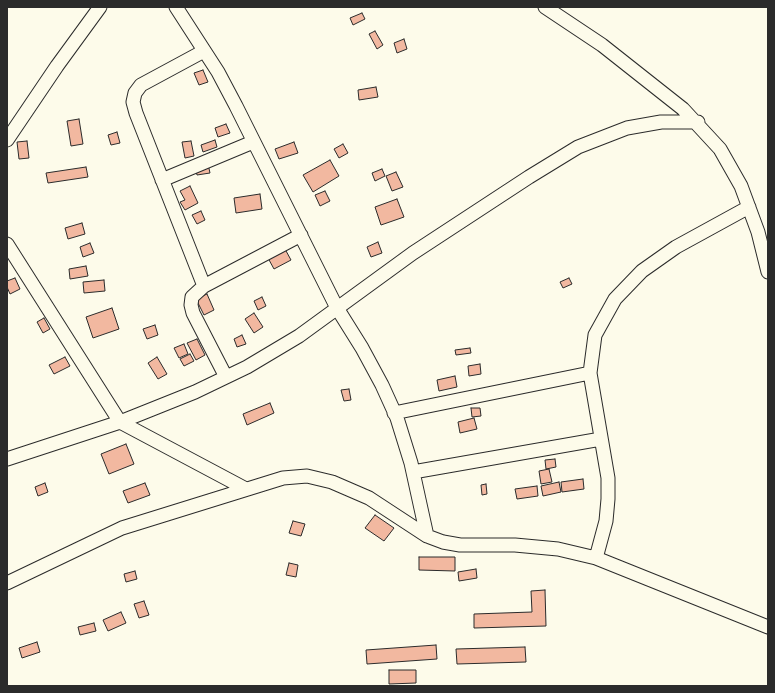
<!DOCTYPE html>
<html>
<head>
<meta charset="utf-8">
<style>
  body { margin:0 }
  #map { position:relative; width:775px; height:693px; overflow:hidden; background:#fdfbea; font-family:"Zilla Slab",serif }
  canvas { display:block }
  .frame { position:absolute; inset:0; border:8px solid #2b2b2b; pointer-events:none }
</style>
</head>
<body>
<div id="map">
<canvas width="775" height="693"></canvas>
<div class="frame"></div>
</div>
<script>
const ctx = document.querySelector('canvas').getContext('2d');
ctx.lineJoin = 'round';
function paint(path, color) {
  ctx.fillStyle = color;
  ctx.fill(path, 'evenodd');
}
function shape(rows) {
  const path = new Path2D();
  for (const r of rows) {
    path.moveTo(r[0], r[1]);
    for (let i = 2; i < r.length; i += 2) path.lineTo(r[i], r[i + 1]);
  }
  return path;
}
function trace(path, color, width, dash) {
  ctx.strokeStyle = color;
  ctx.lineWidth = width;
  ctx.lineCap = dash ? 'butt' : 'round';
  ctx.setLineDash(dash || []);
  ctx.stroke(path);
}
const building = shape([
  [362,13,365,19,353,25,350,18,362,13],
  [375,31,383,45,377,49,369,34,375,31],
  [404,39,407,49,397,53,394,43,404,39],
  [203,70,208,82,199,85,194,73,203,70],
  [376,87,378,97,359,100,358,90,376,87],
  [79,119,83,144,71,146,67,121,79,119],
  [226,124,230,133,218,137,215,128,226,124],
  [117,132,120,143,111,145,108,135,117,132],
  [215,140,217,147,203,152,201,145,215,140],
  [27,141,29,158,19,159,17,142,27,141],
  [191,141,194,156,185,158,182,142,191,141],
  [294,142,298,153,279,159,275,149,294,142],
  [343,144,348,153,339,158,334,149,343,144],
  [330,160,339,176,313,192,303,175,330,160],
  [208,164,210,173,197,175,195,167,208,164],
  [86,167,88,177,48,183,46,173,86,167],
  [382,169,385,176,375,181,372,173,382,169],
  [396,172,403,187,392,191,386,176,396,172],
  [190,186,198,203,185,210,180,202,185,200,180,191,190,186],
  [325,191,330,201,320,206,315,195,325,191],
  [260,194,262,209,236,213,234,198,260,194],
  [397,199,404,217,381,225,375,207,397,199],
  [201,211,205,220,197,224,192,215,201,211],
  [82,223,85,234,68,239,65,228,82,223],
  [378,242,382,253,371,257,367,247,378,242],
  [90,243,94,253,83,257,80,247,90,243],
  [285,249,291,260,274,269,268,258,285,249],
  [86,266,88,276,70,279,69,269,86,266],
  [15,278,20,289,10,294,7,287,7,281,15,278],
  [569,278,572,284,563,288,560,282,569,278],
  [104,280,105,291,84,293,83,282,104,280],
  [207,294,214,310,204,315,196,299,207,294],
  [262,297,266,306,258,310,254,301,262,297],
  [112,308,119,329,93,338,86,317,112,308],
  [254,313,263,327,254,333,245,319,254,313],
  [44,318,50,329,43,333,37,322,44,318],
  [155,325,158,335,147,339,143,329,155,325],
  [242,335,246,344,237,347,234,339,242,335],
  [197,339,205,355,196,360,187,343,197,339],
  [184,344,188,354,179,358,174,348,184,344],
  [470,348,471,353,456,355,455,350,470,348],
  [190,354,194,361,184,366,180,359,190,354],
  [65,357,70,366,54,374,49,365,65,357],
  [157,357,167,374,158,379,148,363,157,357],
  [480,364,481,374,469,376,468,366,480,364],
  [455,376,457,387,439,391,437,380,455,376],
  [349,389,351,400,344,401,341,390,349,389],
  [270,403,274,413,247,425,243,414,270,403],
  [471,408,480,408,481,416,472,417,471,408],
  [474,418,477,429,460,433,458,422,474,418],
  [126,444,134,464,109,474,101,454,126,444],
  [555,459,556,467,546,469,545,460,555,459],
  [549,469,552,482,541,484,539,471,549,469],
  [583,479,584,489,562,492,561,482,583,479],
  [559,482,561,492,543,496,541,486,559,482],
  [45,483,48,492,38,496,35,487,45,483],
  [145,483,150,495,128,503,123,491,145,483],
  [486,484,487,494,482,495,481,485,486,484],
  [537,486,538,496,517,499,515,489,537,486],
  [375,515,394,528,384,541,365,528,375,515],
  [293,521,305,524,301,536,289,533,293,521],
  [419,557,455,557,455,571,419,570,419,557],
  [289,563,298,565,296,577,286,575,289,563],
  [476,569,477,578,459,581,458,572,476,569],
  [135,571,137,579,126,582,124,574,135,571],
  [545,590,546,626,474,628,474,614,532,612,531,591,545,590],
  [144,601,149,615,139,618,134,604,144,601],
  [121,612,126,623,108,631,103,620,121,612],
  [94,623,96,631,80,635,78,627,94,623],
  [37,642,40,652,22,658,19,648,37,642],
  [436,645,437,659,367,664,366,650,436,645],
  [525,647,526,662,457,664,456,649,525,647],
  [389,670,416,670,416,683,389,684,389,670]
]);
paint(building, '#f2b8a0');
trace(building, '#2b2b2b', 1);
const street = shape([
  [176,7,218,72,236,106,337,308,362,348,382,385,397,418,411,463,427,536],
  [545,7,602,45,683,109,720,149,741,186,758,232,768,272],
  [7,140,57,66,100,7],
  [162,180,253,142],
  [7,244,120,422,246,489],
  [204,286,136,113,133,102,135,93,141,85,204,51],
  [226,377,193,313,191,305,192,297,204,286,301,235],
  [394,413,590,373],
  [7,459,120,422,195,392,247,367,299,336,413,253,529,177,578,147,627,128,661,122,698,122],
  [413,472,601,439],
  [596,558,606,521,608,499,608,478,590,373,595,335,615,299,642,271,676,247,749,207],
  [7,583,122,528,283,478,307,476,332,482,369,498,427,536,443,542,460,545,515,545,558,549,596,558,768,627]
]);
trace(street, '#2b2b2b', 15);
trace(street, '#fdfbea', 13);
</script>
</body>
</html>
